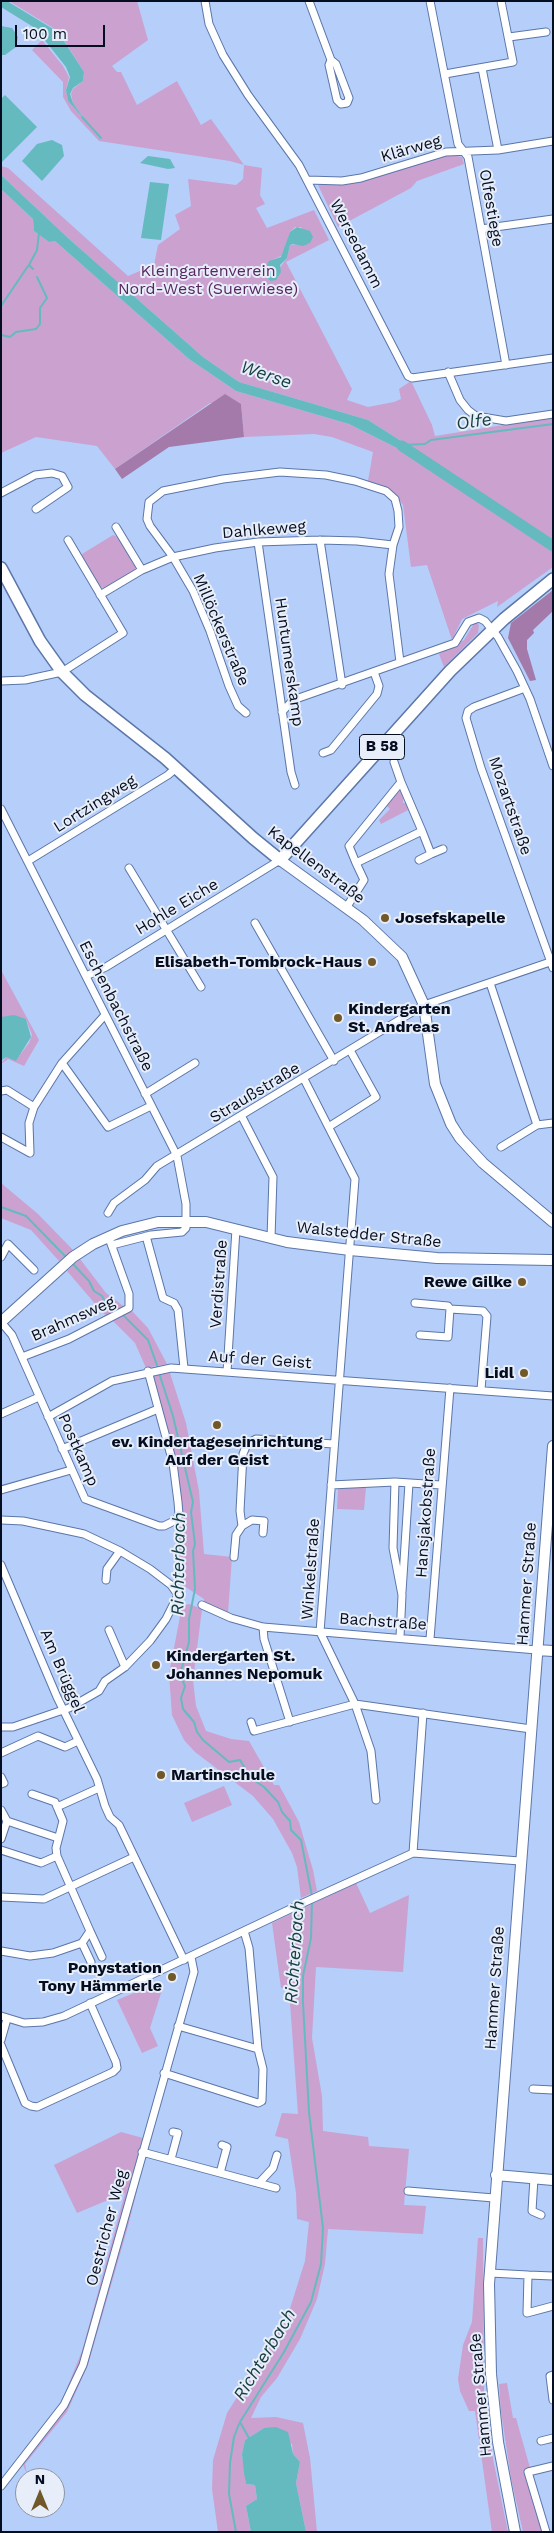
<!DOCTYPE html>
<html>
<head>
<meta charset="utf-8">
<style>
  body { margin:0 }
  #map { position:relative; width:554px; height:2533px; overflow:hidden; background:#b5cefa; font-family:"Work Sans",sans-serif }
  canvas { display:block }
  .frame { position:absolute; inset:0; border:2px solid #050e21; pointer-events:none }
  .north { position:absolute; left:15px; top:2468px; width:50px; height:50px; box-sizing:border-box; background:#e7eef9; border:1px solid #8d94a3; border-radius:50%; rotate:0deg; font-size:14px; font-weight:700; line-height:20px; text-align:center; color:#050e21 }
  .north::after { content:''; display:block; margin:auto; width:18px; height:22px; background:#705828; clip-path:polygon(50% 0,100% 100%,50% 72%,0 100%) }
  .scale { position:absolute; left:15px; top:25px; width:90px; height:22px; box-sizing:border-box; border:2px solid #050e21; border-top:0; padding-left:6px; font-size:15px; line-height:18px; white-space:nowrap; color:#050e21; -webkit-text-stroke:4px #e7eef9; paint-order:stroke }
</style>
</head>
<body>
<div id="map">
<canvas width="554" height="2533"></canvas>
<div class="frame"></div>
<div class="north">N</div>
<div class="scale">100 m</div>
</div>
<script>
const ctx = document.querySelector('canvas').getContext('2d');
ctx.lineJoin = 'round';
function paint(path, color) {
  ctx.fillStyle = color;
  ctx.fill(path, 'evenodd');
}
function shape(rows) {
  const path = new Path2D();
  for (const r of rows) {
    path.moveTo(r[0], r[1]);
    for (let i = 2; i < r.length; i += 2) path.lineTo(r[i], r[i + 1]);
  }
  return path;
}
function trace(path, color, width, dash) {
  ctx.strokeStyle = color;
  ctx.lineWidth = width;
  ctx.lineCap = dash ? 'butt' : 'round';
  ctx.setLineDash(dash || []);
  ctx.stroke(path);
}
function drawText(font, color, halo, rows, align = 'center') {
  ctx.font = font + ' "Work Sans",sans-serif';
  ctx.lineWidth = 4;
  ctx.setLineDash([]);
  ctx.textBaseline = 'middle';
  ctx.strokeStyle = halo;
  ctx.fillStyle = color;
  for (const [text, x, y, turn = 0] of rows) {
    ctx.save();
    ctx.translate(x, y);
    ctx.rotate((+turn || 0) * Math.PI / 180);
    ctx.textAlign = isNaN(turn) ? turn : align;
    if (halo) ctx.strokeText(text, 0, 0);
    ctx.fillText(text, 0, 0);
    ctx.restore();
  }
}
paint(shape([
  [9,1,137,1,148,40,112,66,117,72,121,72,137,105,177,81,201,125,211,119,244,165,262,168,260,195,265,204,256,208,267,228,314,210,329,240,286,262,352,389,347,400,368,407,394,402,401,399,399,389,411,381,432,425,435,436,553,417,553,567,497,607,498,601,462,619,452,640,427,565,411,567,403,505,395,494,384,486,368,481,373,452,332,437,314,434,244,437,241,404,210,403,115,469,97,446,36,437,1,453,1,189,33,219,34,231,49,242,55,241,189,359,236,391,349,424,401,450,413,452,401,441,368,420,239,382,203,357,68,238,1,175,1,166,8,168,128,276,154,265,158,245,180,229,175,215,191,206,188,179,236,185,243,179,244,165,230,161,99,141,71,111,63,97,63,82,32,50,42,40,63,66,69,77,66,90,68,101,84,119,73,103,71,94,73,89,83,81,84,72,58,31],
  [295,227,301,227,310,243,290,245,287,258,270,281,265,275,272,260,283,255,290,232],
  [446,154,462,157,464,164,417,181,411,188,338,227,318,185,363,181],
  [113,535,118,537,136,567,133,572,105,588,100,587,81,556,82,554],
  [475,622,479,625,478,633,444,667,439,654,464,640],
  [399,791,403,792,403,803,407,803,410,809,381,824,379,820,390,809,386,805],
  [1,970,39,1040,24,1066,8,1059,1,1064,6,1057,16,1060,29,1043,32,1035,26,1019,1,1017],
  [1,1183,38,1214,73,1250,59,1261,31,1230,1,1218],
  [80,1259,106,1293,126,1308,108,1317,103,1313,67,1271],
  [132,1311,148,1328,167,1364,146,1368,135,1343,113,1321],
  [170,1373,186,1423,199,1491,204,1554,232,1557,228,1613,204,1603,204,1599,181,1584,178,1523,182,1513,181,1494,167,1426,153,1376],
  [366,1487,364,1510,337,1509,338,1488],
  [189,1604,202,1609,193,1680,196,1706,206,1731,231,1739,249,1741,274,1785,279,1785,299,1822,313,1870,317,1891,301,1898,297,1867,292,1853,273,1819,253,1796,195,1752,184,1740,172,1715,169,1674,182,1606],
  [224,1786,232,1805,192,1822,184,1803],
  [356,1883,370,1913,409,1895,403,1972,316,1967,312,2038,322,2096,323,2131,368,2137,369,2146,409,2149,404,2205,426,2206,423,2234,328,2229,325,2264,317,2299,300,2339,277,2378,261,2397,251,2418,276,2417,303,2423,310,2458,317,2532,306,2532,296,2483,300,2462,293,2454,292,2444,264,2428,245,2440,242,2454,246,2484,255,2485,257,2499,246,2506,251,2532,218,2532,212,2489,213,2460,227,2413,287,2318,305,2261,309,2222,297,2219,296,2193,288,2139,275,2136,282,2113,298,2114,289,1989,291,1988,281,1988,272,1923],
  [158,1983,162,1990,150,2028,158,2046,142,2053,117,2000],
  [121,2132,143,2138,81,2364,71,2386,67,2388,82,2351,125,2193,77,2213,54,2165],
  [136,2178,140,2179,127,2230,88,2365,67,2412,25,2464,27,2474,23,2465,24,2460,73,2391],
  [478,2238,483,2238,484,2391,493,2459,508,2532,492,2532,475,2411,469,2411,460,2391,458,2379,463,2345,472,2322],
  [507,2383,513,2418,516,2418,548,2532,523,2532,511,2478,501,2411,499,2384]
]), '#cba1d0');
paint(shape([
  [225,394,241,404,244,437,169,447,122,479,115,469],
  [553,590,553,611,533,630,534,633,527,640,527,649,536,680,530,681,508,638,511,623]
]), '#a37aa9');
paint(shape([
  [1,1,7,1,58,32,84,72,83,81,73,88,70,94,73,103,84,119,68,101,66,90,70,77,66,67,35,28,1,7],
  [1,26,12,28,18,37,16,47,5,55,1,55],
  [5,95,37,127,2,162,1,99],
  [52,140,62,145,64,156,42,181,22,161,37,144],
  [148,156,170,159,175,168,168,169,140,163],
  [1,175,68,238,203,357,239,382,368,420,401,441,414,453,401,450,349,424,236,391,189,359,55,241,49,242,34,231,33,219,1,189],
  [150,182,169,184,161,240,141,238],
  [297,227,310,231,313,237,310,243,303,246,293,244,290,245,287,258,280,265,281,272,276,280,270,281,265,275,265,269,269,261,281,257,290,232],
  [14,1015,26,1019,31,1037,16,1061,6,1057,1,1061,1,1017],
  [276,2427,288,2432,293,2454,300,2462,296,2483,306,2532,251,2532,246,2506,257,2499,255,2485,246,2484,244,2473,242,2454,245,2440,264,2428]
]), '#65bac0');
trace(shape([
  [82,117,101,138],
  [33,269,29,265,37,250,39,233],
  [1,306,28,266],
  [1,335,10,337,16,332,36,329,40,324,40,308,47,298,37,277],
  [403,445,425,444,431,440,553,424],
  [1,1207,26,1216,67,1258],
  [72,1263,89,1281,94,1291,102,1296,106,1304,118,1311],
  [122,1314,148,1340,158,1368],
  [159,1373,173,1416,193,1502,191,1512,195,1544,193,1551,195,1589,189,1619,189,1642,180,1675,185,1686,181,1698,183,1709,194,1722,197,1732,203,1740,229,1762,240,1760,245,1768,245,1774,264,1787,278,1802,282,1812,290,1821,291,1830,301,1840,312,1896],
  [249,2438,240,2422,284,2352,311,2302,321,2264,323,2228,309,2112,303,2003,303,1976,311,1938,312,1901],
  [236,2532,229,2494,230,2463,234,2437,239,2424]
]), '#65bac0', 2);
trace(shape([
  [402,446,553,546]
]), '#65bac0', 11);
const street = shape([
  [205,1,209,24,223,55,248,95,299,165,408,376,412,378,553,358],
  [309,1,331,60,336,64,349,98,347,103,341,104,337,100,329,65,331,60],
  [430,1,458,144,468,157,506,365],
  [509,37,546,32],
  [482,68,498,150],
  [445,74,513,62,501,1],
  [307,180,342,181,361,178,446,152,498,150,553,141],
  [481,229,553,219],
  [448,372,460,400,468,410,476,416,506,421,553,414],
  [1,493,35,475,52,473,62,476,68,487,36,509],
  [116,527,142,570],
  [320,540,342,685],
  [258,542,291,772,295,785],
  [100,595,142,570,173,557,215,548,258,542,320,540,357,541,393,545],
  [1,681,25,680,62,672,123,633,68,540],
  [525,688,474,707,468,711,466,718,481,768,553,968],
  [282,712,293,700,455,643,468,622,479,618,485,621,498,637,517,671,530,699,553,766],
  [246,713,238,706,229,686,210,631,193,591,173,557,150,526,147,519,149,502,163,491,223,479,280,472,326,475,355,481,386,491,395,499,398,511,399,527,393,545,389,574,400,662],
  [323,753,331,750,377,694,379,686,374,672],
  [394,762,401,782],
  [1,809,177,1156,186,1204,186,1228,182,1232,151,1235,112,1245],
  [422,831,431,854,443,849],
  [419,860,431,854],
  [28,861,168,775,176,768],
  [129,868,201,987],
  [346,908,364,880,356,863,349,846,401,782,422,831,356,863],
  [255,923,334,1061],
  [86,976,106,967,280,860],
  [490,983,537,1125],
  [62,1063,108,1127,151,1106],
  [304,1079,355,1179,320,1632,355,1704,531,1729],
  [1,1091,7,1090,34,1107],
  [145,1094,195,1063],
  [242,1117,273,1177,271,1238],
  [330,1126,376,1097,351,1052],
  [1,1137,30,1153,29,1123,34,1107,62,1063,105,1015],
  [501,1147,537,1125,553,1123],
  [108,1213,114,1203,145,1180,157,1166,424,1005,553,961],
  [146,1236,163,1298,174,1303,178,1310,184,1368],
  [1,1257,8,1244,34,1270],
  [415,1303,448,1306,450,1309,448,1337,420,1335],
  [450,1309,483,1311,487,1316,481,1390],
  [1,1322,12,1335,85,1499,159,1526,164,1526,176,1520,179,1515,178,1502,173,1463,148,1371],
  [22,1357,69,1339,129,1308,129,1294,110,1241],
  [227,1372,236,1229],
  [1,1414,39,1397],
  [48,1417,112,1381,171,1368,553,1396],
  [62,1449,158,1409],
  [395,1482,393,1548,402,1595,400,1637],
  [331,1485,395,1482,441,1485],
  [1,1490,71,1470],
  [1,1520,23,1521,84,1534,120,1551,150,1569,171,1585,178,1595,166,1619,150,1641,125,1667,105,1681,99,1691,69,1708,13,1727,1,1727],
  [242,1526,240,1511,243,1454,247,1444,256,1439,334,1444],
  [234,1557,236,1535,242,1526,252,1520,264,1521,263,1533],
  [1,1565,57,1697,97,1779,105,1806,110,1817,119,1825,184,1960],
  [106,1580,107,1569,120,1551],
  [402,1592,409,1483],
  [202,1605,231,1618,263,1627,537,1650],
  [263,1627,264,1639,290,1722],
  [109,1630,125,1667],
  [430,1639,450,1388],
  [251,1722,254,1731,355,1704,371,1751,376,1800],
  [1,1753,38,1736,65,1747,78,1741],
  [1,1777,4,1783,1,1784],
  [32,1794,55,1802,63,1821,56,1848,57,1856,90,1931,82,1943],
  [57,1807,99,1788],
  [1,1810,7,1821,1,1839],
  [7,1821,58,1838],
  [1,1850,41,1863,57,1856],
  [413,1853,423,1713],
  [1,1897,44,1899,134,1857],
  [90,1931,102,1957],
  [82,1943,91,1962],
  [1,1951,30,1956,53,1953,82,1943],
  [1,2016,24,2023,43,2022,64,2016,303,1903,413,1853,520,1861],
  [178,2026,258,2049],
  [1,2040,7,2019],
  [1,2045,25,2103,31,2106,37,2107,113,2072,117,2068,116,2062,90,2003],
  [164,2073,258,2103,262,2101,263,2069,258,2049,249,1948,244,1931],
  [533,2089,553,2090],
  [142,2152,276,2188],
  [171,2159,178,2133,173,2132],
  [220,2173,227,2147,222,2145],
  [534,2178,532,2211,541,2215],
  [259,2183,273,2168,277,2155],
  [408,2191,494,2198],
  [490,2273,528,2275,527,2313,553,2306],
  [528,2275,553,2276],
  [553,2375,550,2376,553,2400],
  [541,2441,553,2438],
  [1,2486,64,2405,83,2365,194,1972,191,1957],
  [546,2532,528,2472,553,2466]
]);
const secondary = shape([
  [280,860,363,920,402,957,424,1005,435,1084,451,1124,460,1138,483,1163,553,1222],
  [1,1322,73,1257,93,1244,122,1231,158,1222,206,1222,287,1242,350,1250,437,1258,551,1260],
  [537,1650,553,1651],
  [496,2175,553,2180],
  [515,2532,498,2442,491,2374,489,2284,553,1446]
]);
const primary = shape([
  [1,568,40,641,62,672,85,695,165,758,253,838,280,860,450,671,504,619,553,579]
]);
trace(street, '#5b76a8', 9);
trace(secondary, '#5b76a8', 12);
trace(primary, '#5b76a8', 14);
trace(street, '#fff', 7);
trace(secondary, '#fff', 10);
trace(primary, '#fff', 11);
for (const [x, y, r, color] of [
  [385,918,5,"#705828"],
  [372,962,5,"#705828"],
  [338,1018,5,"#705828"],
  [522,1282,5,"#705828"],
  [524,1373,5,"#705828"],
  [217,1425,5,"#705828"],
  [156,1665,5,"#705828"],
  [161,1775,5,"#705828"],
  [172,1977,5,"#705828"]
]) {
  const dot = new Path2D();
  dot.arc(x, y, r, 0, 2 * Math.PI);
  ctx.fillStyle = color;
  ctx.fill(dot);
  trace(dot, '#e7eef9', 2);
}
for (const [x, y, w] of [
  [382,747,45]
]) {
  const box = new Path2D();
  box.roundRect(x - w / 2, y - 12.5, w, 25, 4);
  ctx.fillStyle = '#e7eef9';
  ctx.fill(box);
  trace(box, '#050e21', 1);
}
drawText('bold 15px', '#050e21', null, [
  ["B 58",382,747]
]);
drawText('16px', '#050e21', '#e7eef9', [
  ["Klärweg",411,149,-16],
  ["Olfestiege",491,208,80],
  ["Wersedamm",356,244,63],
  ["Dahlkeweg",264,530,-5],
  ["Millöckerstraße",221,630,67],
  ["Huntumerskamp",289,662,82],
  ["Lortzingweg",95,804,-32],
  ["Mozartstraße",510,806,71],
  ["Kapellenstraße",316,865,37],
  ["Hohle Eiche",177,907,-31],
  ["Eschenbachstraße",116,1006,63],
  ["Straußstraße",255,1093,-31],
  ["Walstedder Straße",369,1235,6],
  ["Verdistraße",219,1284,-86],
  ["Brahmsweg",73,1319,-24],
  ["Auf der Geist",260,1360,4],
  ["Postkamp",78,1450,66],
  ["Hansjakobstraße",426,1513,-86],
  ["Winkelstraße",311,1569,-86],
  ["Hammer Straße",527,1584,-86],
  ["Bachstraße",383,1622,4],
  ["Am Brüggel",62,1671,67],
  ["Hammer Straße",495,1988,-86],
  ["Oestricher Weg",107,2228,-75],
  ["Hammer Straße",481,2395,-95]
]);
drawText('16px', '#592661', '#e7eef9', [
  ["Kleingartenverein",208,271],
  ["Nord-West (Suerwiese)",208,289]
]);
drawText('bold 16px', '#050e21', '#e7eef9', [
  ["Josefskapelle",395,918],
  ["Elisabeth-Tombrock-Haus",362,962,"right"],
  ["Kindergarten",348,1009],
  ["St. Andreas",348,1027],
  ["Rewe Gilke",512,1282,"right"],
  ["Lidl",514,1373,"right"],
  ["ev. Kindertageseinrichtung",217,1442,"center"],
  ["Auf der Geist",217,1460,"center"],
  ["Kindergarten St.",166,1656],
  ["Johannes Nepomuk",166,1674],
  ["Martinschule",171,1775],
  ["Ponystation",162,1968,"right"],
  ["Tony Hämmerle",162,1986,"right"]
], 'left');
drawText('italic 18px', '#153e41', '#e7eef9', [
  ["Werse",266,375,19],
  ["Olfe",474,422,-8],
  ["Richterbach",179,1564,-89],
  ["Richterbach",295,1952,-86],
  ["Richterbach",265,2355,-59]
]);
</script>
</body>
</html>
